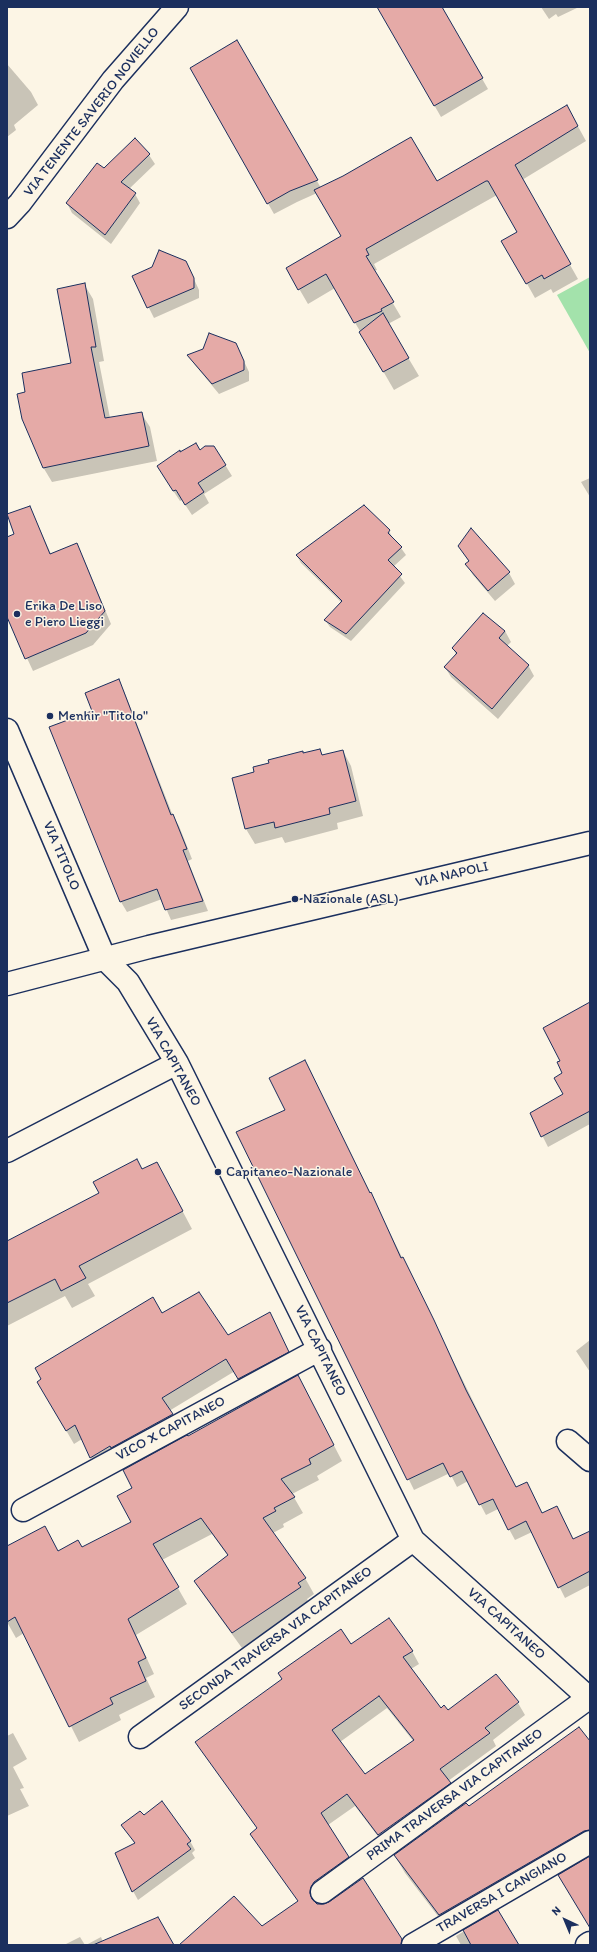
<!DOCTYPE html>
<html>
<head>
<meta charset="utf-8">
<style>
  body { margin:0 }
  #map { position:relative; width:597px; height:1952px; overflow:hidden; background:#fcf5e5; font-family:Itim,sans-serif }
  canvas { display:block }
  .frame { position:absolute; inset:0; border:8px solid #1b2f5e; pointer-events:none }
  .north { position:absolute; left:545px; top:1900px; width:40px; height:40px; -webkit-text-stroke:3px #fcf5e5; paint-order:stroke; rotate:316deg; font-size:11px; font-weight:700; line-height:16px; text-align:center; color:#1b2f5e }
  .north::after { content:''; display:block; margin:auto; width:14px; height:18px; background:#1b2f5e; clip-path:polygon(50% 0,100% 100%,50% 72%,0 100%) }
</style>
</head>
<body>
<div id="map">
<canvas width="597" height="1952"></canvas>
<div class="frame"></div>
<div class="north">N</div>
</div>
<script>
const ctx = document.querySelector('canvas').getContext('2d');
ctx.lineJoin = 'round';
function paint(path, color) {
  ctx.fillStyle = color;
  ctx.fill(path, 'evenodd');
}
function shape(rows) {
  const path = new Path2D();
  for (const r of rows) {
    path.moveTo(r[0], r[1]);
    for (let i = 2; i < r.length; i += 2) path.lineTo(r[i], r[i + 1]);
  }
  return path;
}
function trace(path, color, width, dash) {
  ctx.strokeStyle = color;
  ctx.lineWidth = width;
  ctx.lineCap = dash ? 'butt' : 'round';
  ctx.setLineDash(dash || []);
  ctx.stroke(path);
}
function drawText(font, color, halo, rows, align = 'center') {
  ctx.font = font + ' Itim,sans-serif';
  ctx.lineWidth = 3;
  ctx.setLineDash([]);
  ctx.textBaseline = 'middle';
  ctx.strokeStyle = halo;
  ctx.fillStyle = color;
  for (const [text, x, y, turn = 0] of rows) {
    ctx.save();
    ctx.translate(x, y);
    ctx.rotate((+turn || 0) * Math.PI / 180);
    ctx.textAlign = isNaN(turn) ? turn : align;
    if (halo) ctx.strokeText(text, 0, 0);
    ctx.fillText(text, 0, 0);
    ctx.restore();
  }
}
paint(shape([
  [590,277,590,353,557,295]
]), '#a3e2ab');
paint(shape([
  [378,7,441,7,488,89,441,117],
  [541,7,579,7,558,17,556,14,549,19],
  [236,41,321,188,436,182,575,121,586,141,522,180,578,279,553,293,551,289,535,298,503,241,519,232,497,195,374,264,377,270,374,271,401,317,388,324,419,376,394,390,335,288,308,304,287,268,342,237,317,193,297,202,274,214,191,68],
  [7,64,31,92,38,105,14,125,16,130,7,137],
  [135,139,149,155,155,164,129,189,135,194,140,203,111,244,72,213,67,203],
  [186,262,199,290,199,298,154,318,133,276],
  [84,284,93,299,104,361,99,362,110,418,141,413,150,427,157,461,52,482,43,467,26,393,72,364],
  [189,355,241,355,249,372,249,381,219,394,195,365],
  [214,447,232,476,204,494,209,503,192,515,182,500,180,501,164,477,180,454],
  [590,478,590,497,581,482],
  [30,507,51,554,76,544,83,557,111,624,93,645,33,671,7,615,7,538,16,535],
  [471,530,509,573,515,584,495,601,473,575,467,564,469,562,459,546],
  [389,531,393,539,401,548,406,555,393,567,405,583,351,641,330,627,325,620,342,603,301,563,297,556],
  [483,614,505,631,511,642,507,646,528,665,534,676,498,719,451,677,445,667,456,655,453,648],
  [118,681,124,691,173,816,179,826,192,859,188,861,208,911,171,920,162,899,127,912,121,902,51,727,93,712],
  [320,750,323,756,343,751,351,766,363,816,337,823,338,829,285,843,282,837,255,844,246,829,255,773,303,754],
  [590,1003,590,1124,548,1147,531,1113,565,1095,562,1061],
  [305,1061,516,1488,532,1493,542,1514,573,1540,590,1543,590,1585,565,1598,532,1532,515,1540,498,1509,486,1515,468,1481,457,1487,450,1473,414,1490,329,1316,286,1110],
  [157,1163,192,1229,88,1284,95,1296,72,1308,65,1296,7,1326,7,1242],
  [269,1313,296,1365,246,1392,235,1371,169,1411,180,1428,98,1471,82,1439,74,1444,38,1382,162,1315,228,1336],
  [590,1340,590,1372,576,1351],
  [298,1376,342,1461,317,1476,319,1480,292,1494,303,1513,283,1524,284,1527,273,1533,305,1578,314,1594,307,1599,309,1603,242,1648,205,1597,195,1581,228,1556,212,1534,162,1560,187,1604,136,1635,154,1674,146,1678,155,1697,119,1715,121,1720,79,1742,24,1633,16,1638,7,1622,7,1548,58,1552,82,1548,132,1522,133,1488,188,1438],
  [351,1645,412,1651,419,1664,411,1669,441,1709,448,1711,496,1676,518,1703,525,1715,493,1740,496,1746,448,1781,457,1796,386,1847,355,1806,328,1825,356,1870,318,1899,317,1904,324,1905,363,1879,405,1945,180,1945,262,1928,299,1902,251,1834,258,1829,197,1742],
  [387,1708,414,1742,365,1776,340,1742],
  [13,1733,27,1759,13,1767,24,1788,20,1789,29,1806,7,1816,7,1736],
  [590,1760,590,1830,500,1903,450,1932,405,1873,395,1856,469,1808],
  [143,1816,190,1841,195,1850,192,1853,195,1858,138,1900,133,1891,135,1844,123,1825],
  [498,1911,517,1945,461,1945,456,1936],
  [80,1937,85,1945,64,1945],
  [101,1937,103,1942,173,1945,86,1945]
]), '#0003');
const building = shape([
  [377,7,442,7,483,78,434,106,377,7],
  [237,40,318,180,290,191,267,204,190,68,237,40],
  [567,105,578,126,515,165,571,264,544,279,542,275,526,284,501,241,517,232,488,181,486,181,366,249,369,255,366,256,394,302,381,309,382,311,354,323,326,274,298,290,286,268,341,236,314,190,343,176,411,137,437,181,567,105],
  [135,138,150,154,121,182,136,193,105,235,66,203,97,163,104,168,135,138],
  [159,250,186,261,194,278,194,288,147,308,132,276,152,267,159,250],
  [85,283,96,347,91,347,105,418,142,412,149,446,43,468,22,419,17,394,25,392,22,373,71,363,57,289,85,283],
  [383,313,409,358,383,372,359,332,383,313],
  [209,333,236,343,244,361,244,370,212,384,187,355,203,349,209,333],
  [196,443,200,450,205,446,214,446,226,465,198,483,204,492,185,505,176,490,173,491,157,466,180,450,180,452,196,443],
  [364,505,390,530,388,533,402,547,388,560,402,574,346,634,324,620,342,601,296,555,364,505],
  [30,506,50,554,77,543,105,611,86,633,25,659,7,617,7,537,14,534,7,514,30,506],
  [471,528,510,572,488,591,465,564,469,561,458,546,471,528],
  [483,613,505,631,499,638,529,665,492,709,444,667,457,653,452,648,483,613],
  [119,679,171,815,173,814,187,849,183,850,203,901,165,910,157,889,120,902,49,727,92,711,85,693,119,679],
  [320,749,322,755,343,750,356,801,329,808,330,814,275,828,274,822,245,829,232,778,254,772,253,767,269,763,268,760,303,751,303,753,320,749],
  [590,1002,590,1111,541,1137,530,1113,563,1094,554,1078,562,1073,557,1062,560,1061,543,1028,590,1002],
  [305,1060,370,1193,371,1192,401,1258,403,1257,434,1320,466,1390,516,1487,527,1482,542,1513,557,1506,573,1539,590,1531,590,1571,558,1588,526,1521,508,1530,493,1499,479,1505,462,1471,450,1477,443,1463,407,1480,236,1132,285,1110,269,1078,305,1060],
  [137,1159,142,1169,157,1162,183,1211,79,1266,86,1278,61,1291,55,1279,7,1303,7,1241,99,1193,93,1182,137,1159],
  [199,1292,228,1335,270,1312,289,1352,238,1379,226,1359,162,1398,173,1414,111,1448,110,1446,90,1458,75,1425,66,1431,37,1382,41,1379,35,1368,153,1297,162,1313,199,1292],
  [298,1375,334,1445,309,1459,311,1464,281,1479,295,1497,274,1508,276,1511,263,1518,306,1578,298,1583,301,1587,232,1633,194,1581,228,1555,201,1518,153,1544,179,1587,128,1619,146,1658,138,1662,146,1681,110,1698,113,1704,69,1727,15,1617,7,1622,7,1546,45,1526,58,1551,78,1540,82,1547,131,1522,117,1496,132,1488,123,1470,187,1435,188,1436,298,1375],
  [389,1618,413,1651,403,1657,441,1708,444,1705,448,1710,496,1674,519,1702,485,1728,490,1733,440,1769,451,1783,378,1835,347,1794,321,1813,349,1857,314,1882,311,1887,310,1893,312,1899,317,1904,324,1904,329,1902,363,1878,402,1939,401,1945,179,1945,234,1896,262,1926,298,1901,250,1834,257,1828,195,1742,282,1679,278,1673,341,1629,351,1644,389,1618],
  [379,1696,414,1740,365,1774,332,1730,379,1696],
  [579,1727,590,1741,590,1830,584,1831,439,1915,394,1855,466,1803,469,1806,579,1727],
  [162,1801,191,1841,187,1844,191,1849,132,1892,115,1853,135,1843,121,1825,140,1811,144,1815,162,1801],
  [590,1856,590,1928,558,1875,590,1856],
  [498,1910,519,1945,471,1945,463,1930,498,1910],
  [158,1917,174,1945,93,1945,158,1917]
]);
paint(building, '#e5aaa7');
trace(building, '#1b2f5e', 1);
const minor = shape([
  [7,217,20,203,113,80,177,7],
  [7,730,105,959,128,982,177,1063,413,1540,590,1699],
  [7,1151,177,1063],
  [568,1441,590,1460],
  [23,1510,320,1349],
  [140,1737,413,1540],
  [322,1892,590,1697],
  [413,1945,590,1842]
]);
const tertiary = shape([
  [7,984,149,947,590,843],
  [587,1945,590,1943]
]);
trace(minor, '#1b2f5e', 25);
trace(tertiary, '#1b2f5e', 25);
trace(minor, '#fcf5e5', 22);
trace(tertiary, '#fcf5e5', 22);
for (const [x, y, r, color] of [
  [17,614,4,"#1b2f5e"],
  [50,716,4,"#1b2f5e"],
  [295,899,4,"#1b2f5e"],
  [218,1172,4,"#1b2f5e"]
]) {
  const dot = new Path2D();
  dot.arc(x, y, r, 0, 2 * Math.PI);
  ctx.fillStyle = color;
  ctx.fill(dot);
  trace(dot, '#fcf5e5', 1.5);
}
drawText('14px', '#1b2f5e', '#fcf5e5', [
  ["VIA TENENTE SAVERIO NOVIELLO",92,112,-52],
  ["VIA TITOLO",61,856,67],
  ["VIA NAPOLI",452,875,-13],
  ["VIA CAPITANEO",173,1062,61],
  ["VIA CAPITANEO",320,1351,64],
  ["VICO X CAPITANEO",171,1429,-28],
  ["VIA CAPITANEO",506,1624,42],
  ["SECONDA TRAVERSA VIA CAPITANEO",276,1639,-36],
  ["PRIMA TRAVERSA VIA CAPITANEO",455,1795,-36],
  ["TRAVERSA I CANGIANO",502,1893,-30]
]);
drawText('14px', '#1b2f5e', '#fcf5e5', [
  ["Erika De Liso",25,606],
  ["e Piero Lieggi",25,622],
  ["Menhir \"Titolo\"",58,716],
  ["Nazionale (ASL)",303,899],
  ["Capitaneo-Nazionale",226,1172]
], 'left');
</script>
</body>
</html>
